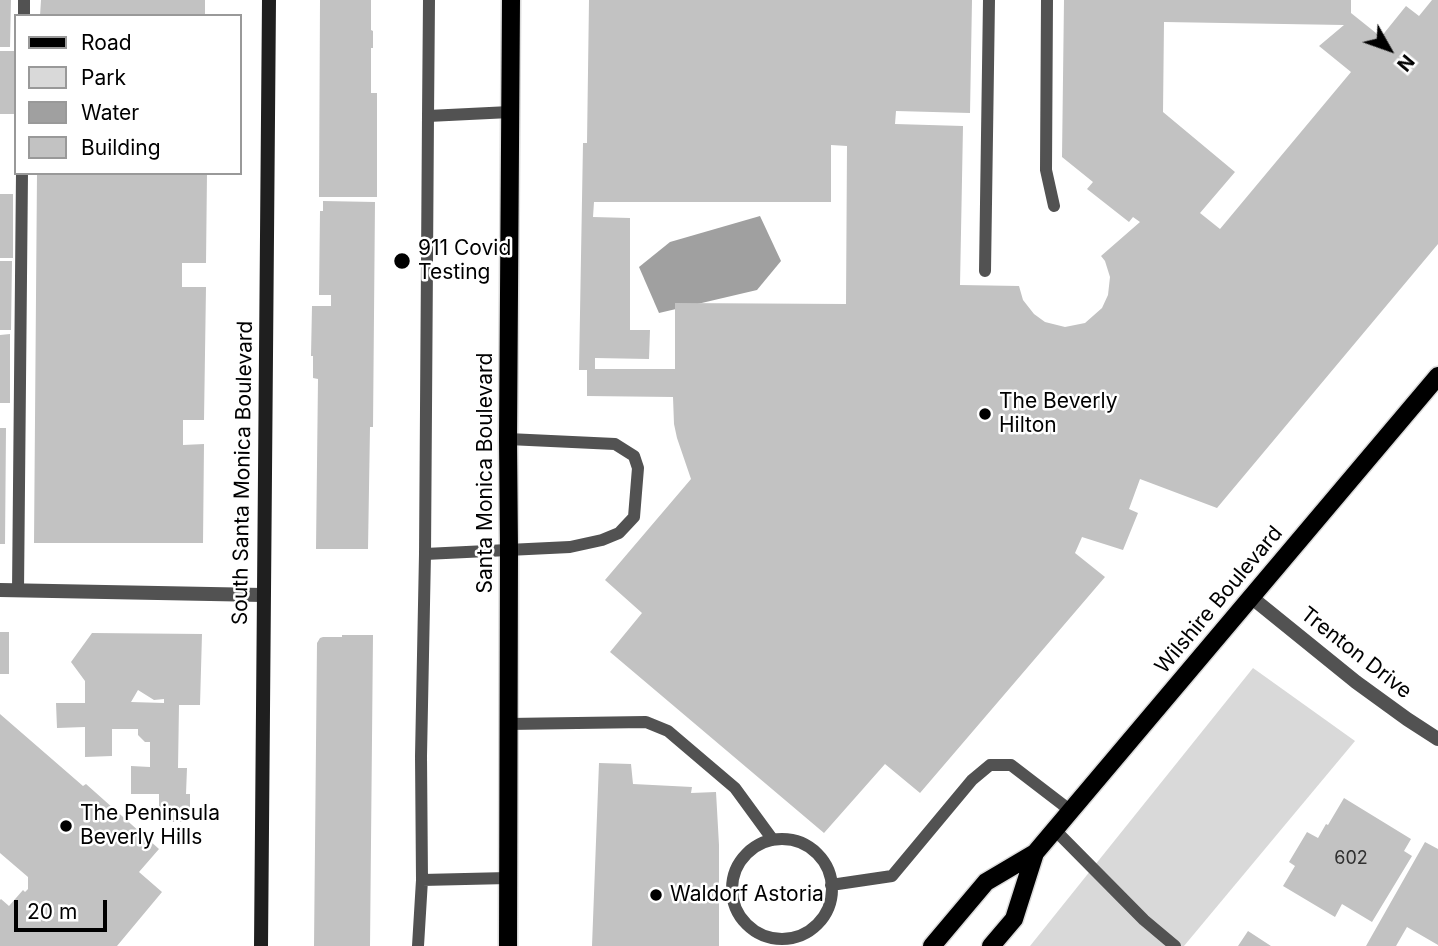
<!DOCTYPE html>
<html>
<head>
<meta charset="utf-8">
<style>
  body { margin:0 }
  #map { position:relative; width:1438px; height:946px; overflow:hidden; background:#fff; font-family:Inter,sans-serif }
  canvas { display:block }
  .legend { position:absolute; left:14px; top:14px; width:228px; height:161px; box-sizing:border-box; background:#fff; border:2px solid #999; margin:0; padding:9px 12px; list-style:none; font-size:21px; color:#000 }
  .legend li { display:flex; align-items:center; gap:14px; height:35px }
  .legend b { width:35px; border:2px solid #999 }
  .north { position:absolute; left:1354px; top:14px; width:70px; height:70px; -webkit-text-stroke:5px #fff; paint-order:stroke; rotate:130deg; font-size:19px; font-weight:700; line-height:28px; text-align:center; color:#000 }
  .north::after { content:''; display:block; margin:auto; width:24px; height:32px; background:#000; clip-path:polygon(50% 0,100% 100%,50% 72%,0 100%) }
  .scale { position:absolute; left:14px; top:900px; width:93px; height:32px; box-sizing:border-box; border:4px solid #000; border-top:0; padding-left:9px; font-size:21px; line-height:24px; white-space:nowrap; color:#000; -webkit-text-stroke:5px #fff; paint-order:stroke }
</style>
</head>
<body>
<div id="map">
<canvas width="1438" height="946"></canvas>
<ul class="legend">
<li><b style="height:9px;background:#000"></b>Road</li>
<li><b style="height:19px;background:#d9d9d9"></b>Park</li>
<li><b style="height:19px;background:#a0a0a0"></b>Water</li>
<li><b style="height:19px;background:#c2c2c2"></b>Building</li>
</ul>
<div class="north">N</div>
<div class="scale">20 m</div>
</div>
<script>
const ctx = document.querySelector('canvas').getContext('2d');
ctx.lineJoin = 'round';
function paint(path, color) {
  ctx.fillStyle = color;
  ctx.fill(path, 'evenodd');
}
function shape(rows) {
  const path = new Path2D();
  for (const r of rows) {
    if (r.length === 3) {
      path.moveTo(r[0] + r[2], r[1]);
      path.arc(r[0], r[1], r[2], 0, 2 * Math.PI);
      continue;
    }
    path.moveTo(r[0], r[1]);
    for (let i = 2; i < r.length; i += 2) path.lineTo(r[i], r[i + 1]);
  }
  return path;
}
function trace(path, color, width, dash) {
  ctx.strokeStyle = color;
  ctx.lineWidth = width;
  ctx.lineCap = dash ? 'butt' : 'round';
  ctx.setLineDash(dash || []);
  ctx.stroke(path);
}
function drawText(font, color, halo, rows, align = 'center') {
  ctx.font = font + ' Inter,sans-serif';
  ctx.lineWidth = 5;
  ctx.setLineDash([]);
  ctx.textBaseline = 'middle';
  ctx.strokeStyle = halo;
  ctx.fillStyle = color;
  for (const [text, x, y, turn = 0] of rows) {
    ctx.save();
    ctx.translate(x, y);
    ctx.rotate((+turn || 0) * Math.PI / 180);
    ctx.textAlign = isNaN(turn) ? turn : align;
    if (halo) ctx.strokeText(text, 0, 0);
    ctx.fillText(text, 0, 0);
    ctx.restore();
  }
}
paint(shape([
  [1253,668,1355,741,1184,946,1030,946]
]), '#d9d9d9');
paint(shape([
  [760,216,781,261,757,290,659,313,639,267,670,242]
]), '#a0a0a0');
paint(shape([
  [0,0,11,0,10,47,0,47],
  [41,0,205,0,205,16,40,16],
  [320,0,371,0,371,30,373,31,373,48,371,48,371,93,377,93,377,197,319,197],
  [589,0,972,0,970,113,896,111,895,124,963,126,960,285,1019,286,1023,300,1034,314,1045,322,1065,327,1085,323,1102,308,1108,295,1110,277,1105,261,1101,256,1140,222,1133,217,1129,222,1087,189,1093,182,1062,157,1064,0,1351,0,1351,13,1381,37,1406,6,1419,16,1432,0,1438,0,1438,244,1217,508,1140,479,1129,509,1138,513,1123,550,1082,537,1075,553,1105,577,920,793,885,764,824,833,610,652,642,613,605,580,691,479,677,438,674,424,673,397,587,396,587,370,579,370,583,143,587,143],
  [1164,22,1344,25,1319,46,1351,72,1220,229,1200,213,1235,172,1163,112],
  [831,145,847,146,846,304,675,303,675,369,595,369,595,358,649,359,650,330,630,330,630,218,593,217,594,202,831,202],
  [0,51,15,51,14,114,0,114],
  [37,173,207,173,206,263,182,263,182,287,206,287,204,420,183,420,183,445,204,444,203,543,34,543],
  [0,194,13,194,13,258,0,258],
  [323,201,375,202,373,427,370,427,368,549,316,549,318,379,313,378,313,356,311,356,312,306,331,306,331,295,319,295,320,211,323,211],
  [0,261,12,261,11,330,0,330],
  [10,334,10,403,0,403,0,335],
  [0,428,6,428,5,544,0,544],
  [0,632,9,632,9,674,0,674],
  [92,633,202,634,200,705,179,705,178,768,187,768,186,794,190,794,190,818,186,818,186,822,159,822,159,794,131,794,131,766,150,767,150,742,145,742,138,735,138,729,112,729,112,756,85,757,85,727,57,728,56,703,85,703,85,681,71,662],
  [138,690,154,700,164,699,164,703,131,702],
  [342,635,373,635,370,946,314,946,317,643,320,638,323,637,342,637],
  [0,714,83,786,86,784,159,849,139,872,162,892,117,946,0,946,0,900,1,899,9,906,23,890,25,892,28,889,28,877,0,853],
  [599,763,631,764,633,784,692,787,691,793,716,792,719,845,719,946,592,946],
  [1344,798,1411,839,1404,851,1412,856,1372,922,1342,904,1335,917,1283,886,1295,866,1289,862,1307,832,1318,838,1326,824,1328,825],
  [1425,842,1438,849,1438,945,1407,927,1396,946,1366,946],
  [1248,931,1271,946,1238,946]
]), '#c2c2c2');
const primary = shape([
  [508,946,509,550,508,439,511,0],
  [932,946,986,882,1035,853,1438,376],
  [991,946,1014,919,1035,853]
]);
trace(primary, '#dbdbdb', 21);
trace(shape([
  [429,0,428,116,510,112],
  [1047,0,1046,170,1054,206],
  [24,16,24,0],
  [985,271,989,0],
  [425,554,428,116],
  [18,591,22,173],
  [508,724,646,722,668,731,735,788,773,840],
  [1055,830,1144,920,1175,946],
  [782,889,50],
  [422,880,508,878],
  [831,885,892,876,972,780,990,765,1011,765,1071,811],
  [418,946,422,880,421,756,425,554,570,547,602,540,619,533,634,517,638,468,634,456,615,444,508,439]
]), '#525252', 12);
trace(shape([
  [0,590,263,595],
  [1251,597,1356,682,1407,719,1438,739]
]), '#525252', 14);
trace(shape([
  [261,946,269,0]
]), '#1f1f1f', 14);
trace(primary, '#000', 18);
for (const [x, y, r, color] of [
  [402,261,9,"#000"],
  [985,414,7,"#000"],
  [66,826,7,"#000"],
  [656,895,7,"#000"]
]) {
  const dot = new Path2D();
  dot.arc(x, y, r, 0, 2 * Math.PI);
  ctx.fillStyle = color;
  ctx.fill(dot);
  trace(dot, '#fff', 2.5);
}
drawText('18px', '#303030', null, [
  ["602",1351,859]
]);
drawText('21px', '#000', '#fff', [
  ["911 Covid",418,249],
  ["Testing",418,273],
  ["The Beverly",999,402],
  ["Hilton",999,426],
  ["The Peninsula",80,814],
  ["Beverly Hills",80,838],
  ["Waldorf Astoria",670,895]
], 'left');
drawText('21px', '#000', '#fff', [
  ["South Santa Monica Boulevard",243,473,-89],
  ["Santa Monica Boulevard",486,473,-90],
  ["Wilshire Boulevard",1219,600,-50],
  ["Trenton Drive",1356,653,38]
]);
</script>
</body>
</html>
